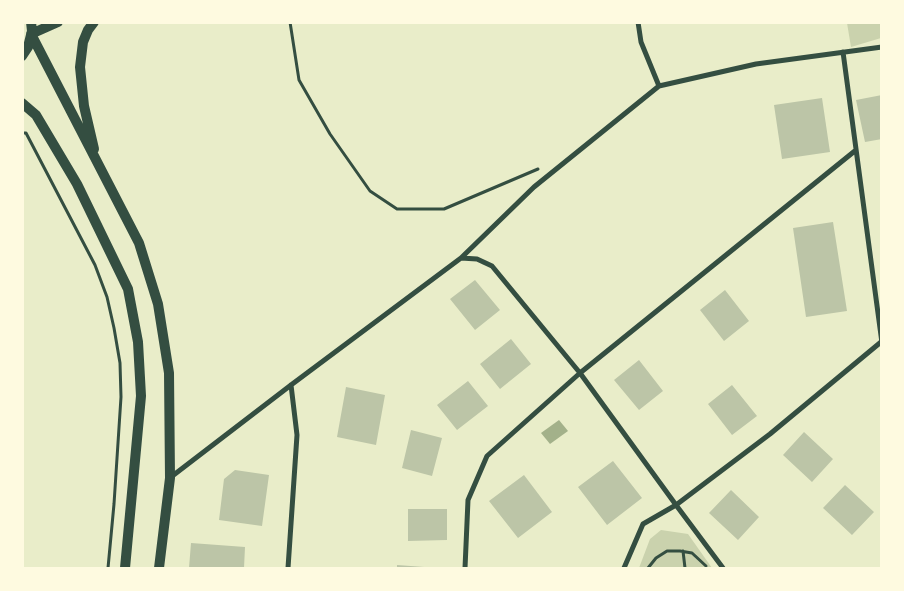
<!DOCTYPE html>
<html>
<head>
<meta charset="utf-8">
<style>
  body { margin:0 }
  #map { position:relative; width:904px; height:591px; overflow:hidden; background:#e9edc9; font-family:"Alegreya Sans",sans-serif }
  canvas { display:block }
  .frame { position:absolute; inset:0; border:24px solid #fefae0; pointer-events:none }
</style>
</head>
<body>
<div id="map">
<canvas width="904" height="591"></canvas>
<div class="frame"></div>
</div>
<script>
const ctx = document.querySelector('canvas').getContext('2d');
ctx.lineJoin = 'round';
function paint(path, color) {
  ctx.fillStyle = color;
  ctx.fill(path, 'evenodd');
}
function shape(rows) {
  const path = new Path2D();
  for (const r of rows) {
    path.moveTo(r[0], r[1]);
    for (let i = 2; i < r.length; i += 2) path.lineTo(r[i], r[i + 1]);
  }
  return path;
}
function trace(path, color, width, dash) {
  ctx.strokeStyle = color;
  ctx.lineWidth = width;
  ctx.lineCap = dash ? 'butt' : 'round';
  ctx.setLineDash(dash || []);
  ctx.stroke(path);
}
paint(shape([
  [847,23,881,23,881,38,851,47],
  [661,530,688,534,712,568,639,568,650,539]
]), '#cad2ad');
paint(shape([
  [559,420,568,431,550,444,541,433]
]), '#a3b18a');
paint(shape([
  [882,95,882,139,865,142,856,100],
  [822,98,830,152,782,159,774,105],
  [833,222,847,311,806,317,793,228],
  [475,280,500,310,475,330,450,299],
  [725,290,749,321,724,341,700,310],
  [511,339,531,364,500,389,480,364],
  [639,360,663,391,639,410,614,380],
  [468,381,488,406,457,430,437,405],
  [732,385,757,416,732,435,708,404],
  [346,387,385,395,376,445,337,437],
  [411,430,442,438,432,476,402,468],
  [804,432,833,459,812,482,783,455],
  [613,461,642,498,607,525,578,487],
  [235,470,269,475,262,526,219,520,224,479],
  [524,475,552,512,518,538,489,501],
  [845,485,874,512,852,535,823,508],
  [731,490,759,517,738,540,709,513],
  [408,509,447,509,447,540,408,541],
  [191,543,245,547,244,568,189,568],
  [397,565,424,567,424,568,397,568]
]), '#bcc5a7');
trace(shape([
  [290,22,299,80,330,134,370,191,397,209,444,209,538,169],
  [22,133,26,133,95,265,107,297,114,328,120,363,121,397,114,504,108,568],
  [683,551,685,568],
  [648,568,656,558,667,551,680,551,692,553,706,566]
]), '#344e41', 3);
trace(shape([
  [638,22,641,42,659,86],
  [843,52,882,343],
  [461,258,534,187,659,86,756,64,882,47],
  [171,477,291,385,461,258,477,259,492,266,580,373,676,505,770,434,881,342],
  [288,568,297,435,291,385],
  [465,568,468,500,487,456,580,373,856,150],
  [624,568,643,524,676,505,723,568]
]), '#344e41', 5);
trace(shape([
  [31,34,139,243,158,304,169,373,170,478,159,568],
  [31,34,58,22],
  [22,56,28,47,32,31,31,22],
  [22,103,36,115,77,184,128,289,138,342,141,396,125,568],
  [94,149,84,106,80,67,83,42,88,30,94,22]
]), '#344e41', 10);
</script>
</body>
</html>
